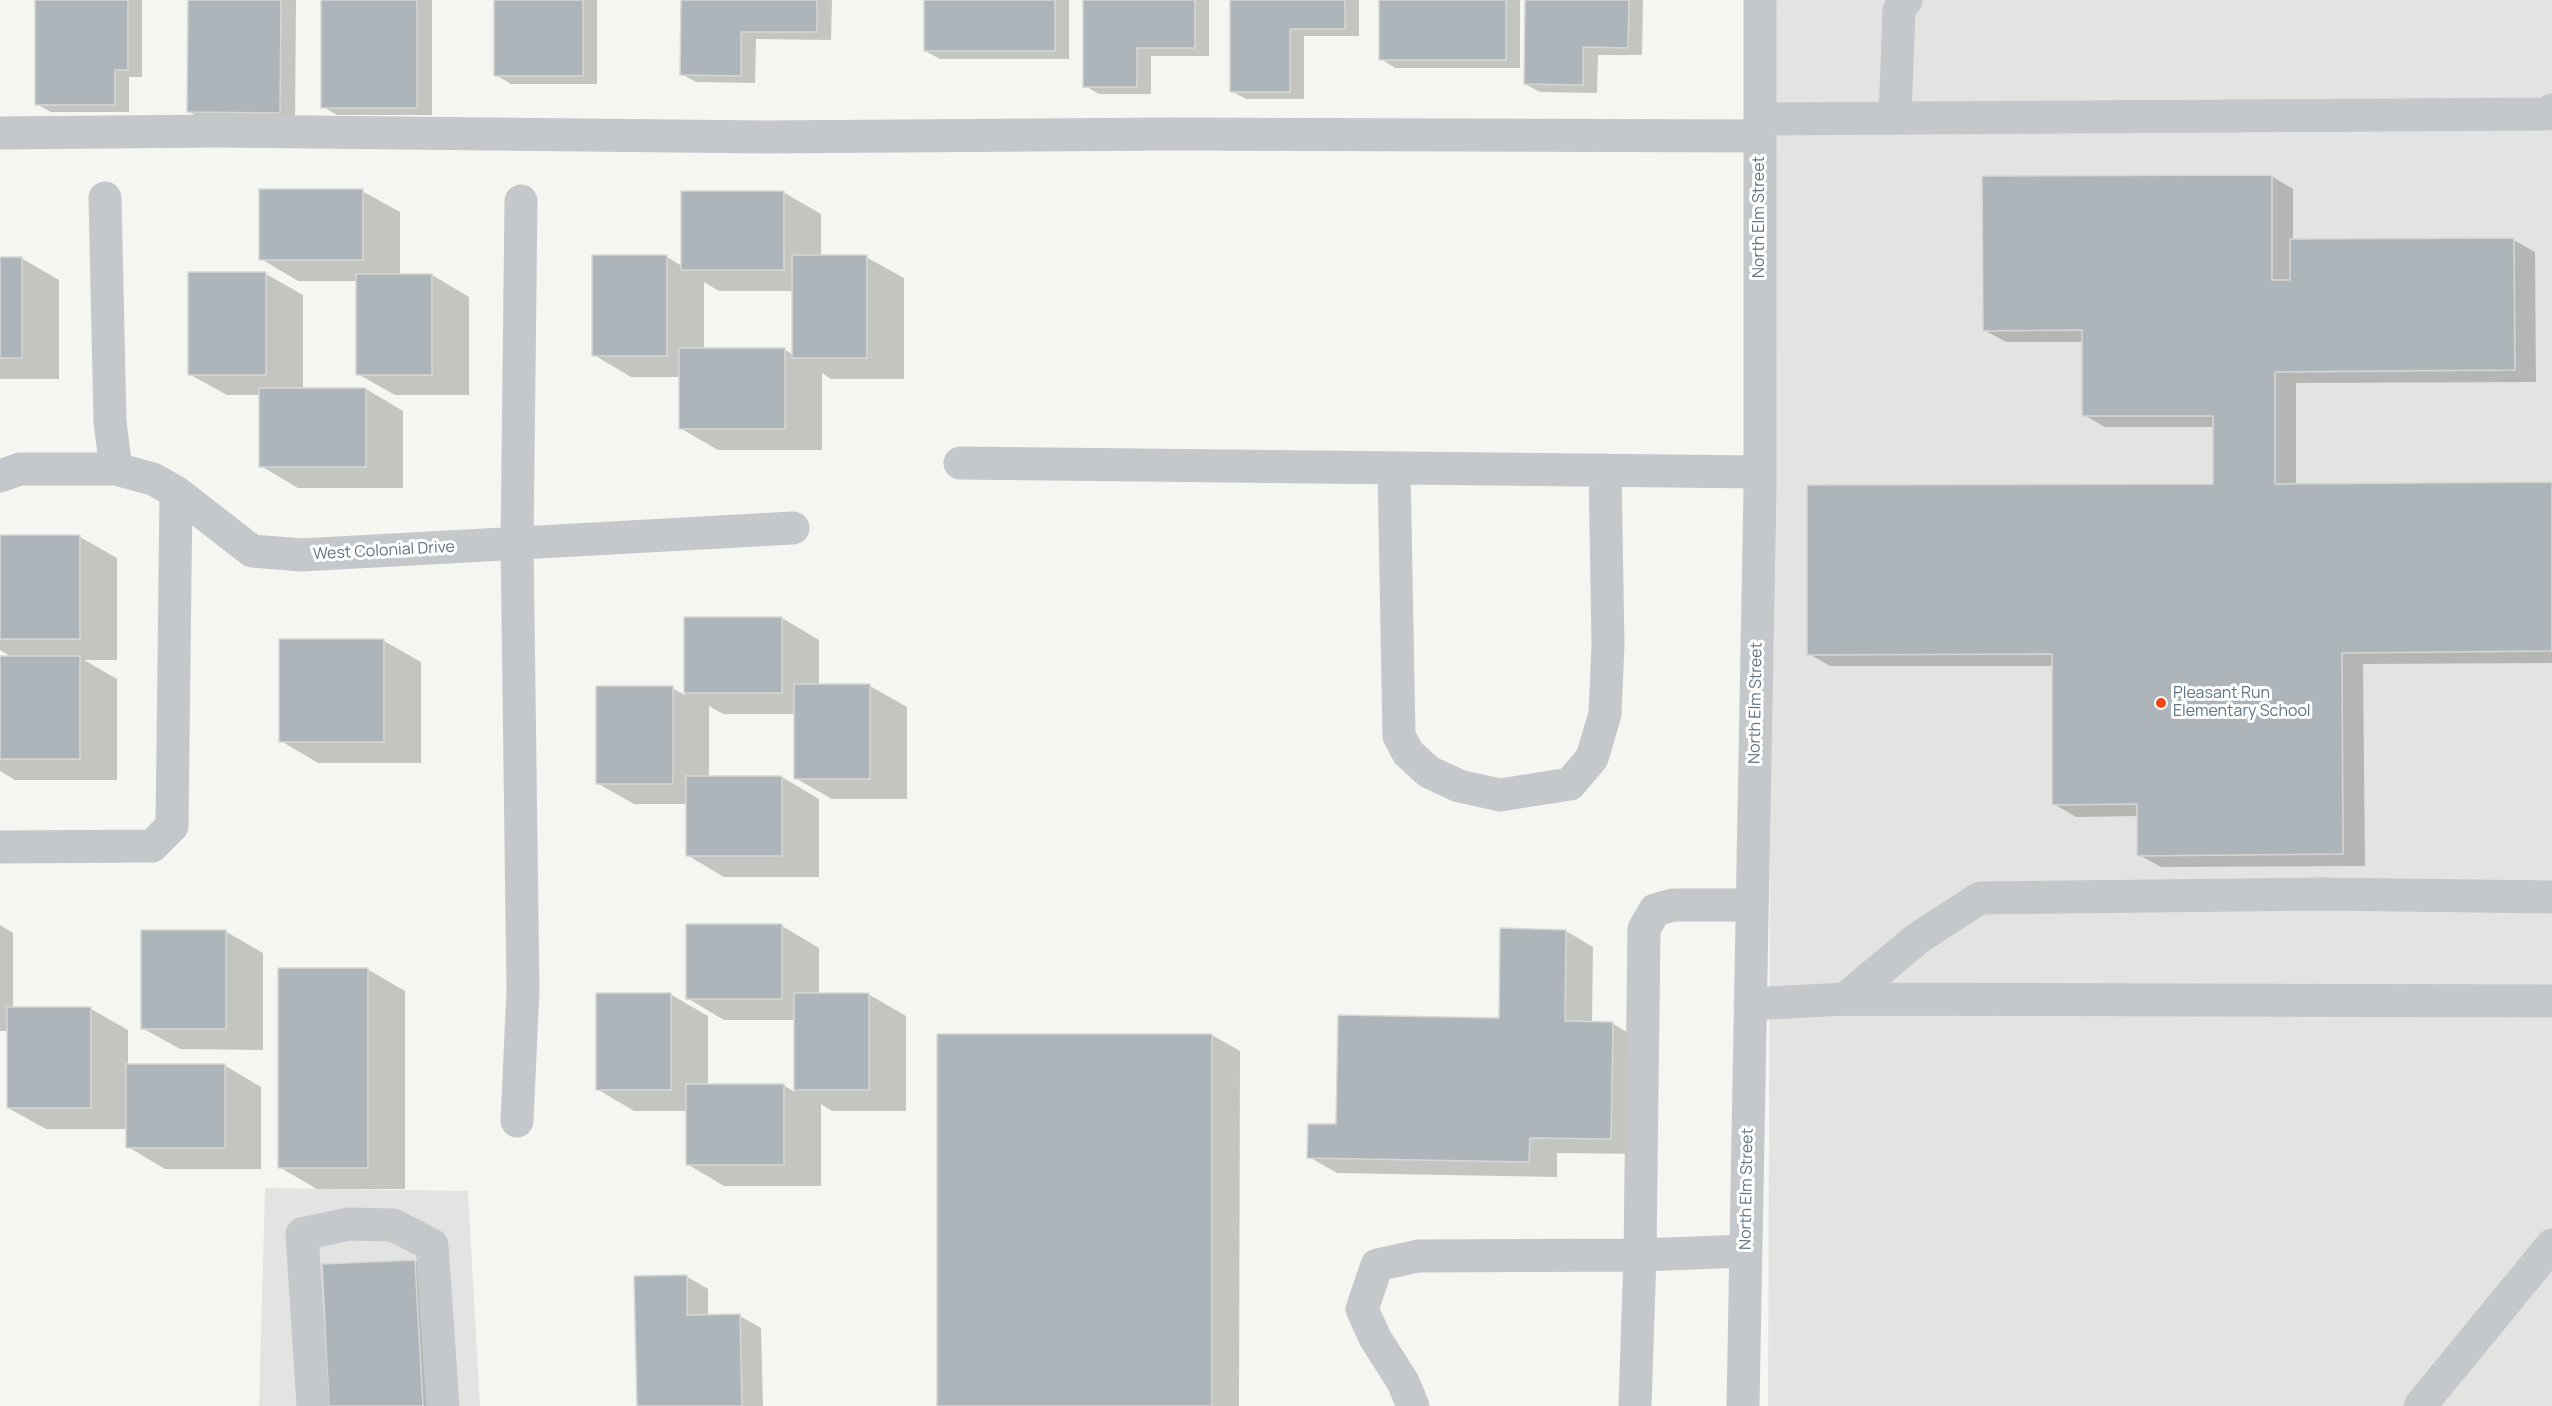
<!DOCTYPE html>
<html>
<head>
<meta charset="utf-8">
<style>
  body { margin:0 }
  canvas { display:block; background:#f5f5f1 }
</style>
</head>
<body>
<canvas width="2552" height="1406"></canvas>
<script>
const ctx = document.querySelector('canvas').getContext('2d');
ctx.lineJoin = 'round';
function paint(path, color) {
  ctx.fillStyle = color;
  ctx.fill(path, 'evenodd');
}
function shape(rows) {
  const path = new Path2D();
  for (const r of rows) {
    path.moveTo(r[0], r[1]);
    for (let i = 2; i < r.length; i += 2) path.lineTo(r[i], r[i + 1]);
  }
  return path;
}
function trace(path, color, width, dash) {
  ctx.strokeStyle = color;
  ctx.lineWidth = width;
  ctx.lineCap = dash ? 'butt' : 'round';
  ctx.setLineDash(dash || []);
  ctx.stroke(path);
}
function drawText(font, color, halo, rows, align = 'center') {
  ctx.font = font + ' Manrope,sans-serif';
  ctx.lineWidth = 6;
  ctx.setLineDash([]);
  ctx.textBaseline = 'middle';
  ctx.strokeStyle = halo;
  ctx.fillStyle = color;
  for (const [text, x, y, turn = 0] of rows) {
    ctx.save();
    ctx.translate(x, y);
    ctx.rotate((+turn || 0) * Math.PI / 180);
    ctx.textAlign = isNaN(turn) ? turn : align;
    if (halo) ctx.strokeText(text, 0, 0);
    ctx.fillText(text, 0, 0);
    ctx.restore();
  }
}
paint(shape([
  [1773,0,2552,0,2552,1406,1768,1406],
  [265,1188,468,1191,480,1406,259,1406]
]), '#e3e4e2');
paint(shape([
  [36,0,142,0,142,77,129,77,129,112,51,112,36,104],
  [189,0,296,0,295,121,203,120,188,111],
  [323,0,432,0,432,115,337,115,323,107],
  [496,0,597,0,597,84,511,84,496,75],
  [682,0,832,0,831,40,756,39,755,83,696,82,681,74],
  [925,0,1069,0,1069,59,940,59,925,51],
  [1085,0,1209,0,1209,56,1151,56,1151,94,1099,94,1085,86],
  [1231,0,1359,0,1359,36,1304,36,1304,99,1246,99,1231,91],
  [1381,0,1520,0,1520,68,1395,68,1381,59],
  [1526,0,1643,0,1642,55,1598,55,1597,93,1540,92,1525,84],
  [2271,176,2293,189,2293,241,2514,240,2535,252,2536,382,2296,383,2296,485,2552,484,2552,663,2363,664,2365,866,2161,867,2139,855,2139,816,2076,817,2054,804,2053,666,1830,666,1809,654,2214,485,2214,427,2105,427,2084,415,2083,342,2006,342,1984,330],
  [362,191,400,212,400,275,432,275,469,297,469,395,395,395,358,374,358,281,298,281,261,259],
  [783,192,821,214,821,257,866,257,904,278,904,379,831,379,822,373,822,450,718,450,680,428,680,377,631,377,594,355,667,257,682,266],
  [704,282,719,291,794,291,794,355,785,350,704,350],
  [0,258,21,258,59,280,59,379,0,379],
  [266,274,303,295,303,389,366,389,403,411,403,488,298,488,261,466,261,395,227,395,189,374],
  [0,537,80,537,117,558,117,660,84,660,117,679,117,780,15,780,0,771,0,658,13,658,0,650],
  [685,618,782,618,819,640,819,686,870,686,907,707,907,799,832,799,795,778,795,714,723,714,709,706,709,777,782,777,819,799,819,877,724,877,687,855,687,804,634,804,597,783,672,688,685,695],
  [384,641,421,662,421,763,318,763,281,741],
  [0,925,13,933,13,1009,91,1009,128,1030,128,1065,224,1065,261,1087,261,1169,165,1169,128,1147,128,1129,46,1129,8,1108,8,1031,0,1031],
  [782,926,819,948,819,994,868,994,906,1016,906,1111,832,1111,821,1104,821,1186,724,1186,687,1164,687,1111,634,1111,597,1089,670,994,708,1016,708,1085,783,1085,795,1092,795,1020,724,1020,687,998],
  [225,931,263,953,263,1050,180,1049,142,1028],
  [1566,931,1593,947,1592,1023,1612,1023,1640,1040,1638,1154,1557,1153,1557,1177,1337,1173,1309,1157,1337,1125,1500,1019],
  [367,969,405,991,405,1189,317,1189,279,1167],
  [1212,1035,1240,1051,1239,1406,939,1406],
  [415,1261,436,1273,443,1406,331,1406],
  [686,1276,708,1289,708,1316,740,1316,761,1328,763,1406,638,1406]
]), '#0003');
const building = shape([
  [35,0,128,0,128,70,115,70,115,105,35,105,35,0],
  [188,0,281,0,280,113,187,112,188,0],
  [321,0,417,0,417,108,321,108,321,0],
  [494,0,583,0,583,76,494,76,494,0],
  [681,0,817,0,817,32,741,32,741,76,680,75,681,0],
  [924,0,1055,0,1055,51,924,51,924,0],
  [1083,0,1195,0,1195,48,1137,48,1137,87,1083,87,1083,0],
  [1230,0,1345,0,1345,29,1290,29,1290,92,1230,92,1230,0],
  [1379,0,1506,0,1506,60,1379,60,1379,0],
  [1525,0,1629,0,1628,48,1583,47,1583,85,1524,84,1525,0],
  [2272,175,2272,280,2290,280,2290,239,2514,238,2515,370,2275,372,2275,484,2552,482,2552,651,2342,653,2343,854,2137,856,2137,804,2052,805,2052,654,1807,655,1807,485,2213,484,2213,416,2082,416,2082,330,1983,331,1982,176,2272,175],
  [259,189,363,189,363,260,259,260,259,189],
  [681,191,784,191,784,270,681,270,681,191],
  [592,255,667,255,667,356,592,356,592,255],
  [792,255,867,255,867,358,792,358,792,255],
  [0,257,22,257,22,358,0,358,0,257],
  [188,272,266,272,266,375,188,375,188,272],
  [356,274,432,274,432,375,356,375,356,274],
  [679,348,785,348,785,429,679,429,679,348],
  [259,388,366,388,366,467,259,467,259,388],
  [0,535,80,535,80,639,0,639,0,535],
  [684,617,782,617,782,693,684,693,684,617],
  [279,639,384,639,384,742,279,742,279,639],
  [0,656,80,656,80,759,0,759,0,656],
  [794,684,870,684,870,779,794,779,794,684],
  [596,686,673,686,673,784,596,784,596,686],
  [686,776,782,776,782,856,686,856,686,776],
  [686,924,782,924,782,999,686,999,686,924],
  [1500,928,1566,930,1565,1021,1613,1022,1611,1139,1530,1138,1529,1162,1307,1158,1308,1124,1336,1124,1338,1015,1499,1018,1500,928],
  [141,930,226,930,226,1029,141,1029,141,930],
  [278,968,368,968,368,1168,278,1168,278,968],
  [596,993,671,993,671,1090,596,1090,596,993],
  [794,993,869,993,869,1090,794,1090,794,993],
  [7,1007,91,1007,91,1108,7,1108,7,1007],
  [937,1034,1212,1034,1212,1406,937,1406,937,1034],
  [126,1064,225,1064,225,1148,126,1148,126,1064],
  [686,1084,784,1084,784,1165,686,1165,686,1084],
  [415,1260,423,1406,329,1406,322,1264,415,1260],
  [687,1275,687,1315,740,1314,742,1406,637,1406,634,1276,687,1275]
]);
paint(building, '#adb5ba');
trace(building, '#d6d6d4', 1.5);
trace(shape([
  [1895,117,1899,10,1906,0],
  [1760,119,2547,114,2552,110],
  [0,133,219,131,766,137,1167,134,1760,136],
  [105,198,110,422,116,469],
  [960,463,1760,472],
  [1394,468,1399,736,1408,753,1429,772,1459,786,1500,795,1570,784,1592,758,1605,714,1608,645,1605,470],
  [0,476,20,469,116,469,153,479,176,492,252,551,302,555,793,528],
  [0,847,152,846,172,826,176,492],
  [1845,999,2552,1001],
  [1750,1004,1845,999,1918,938,1980,898,2323,894,2552,897],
  [517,1121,523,990,517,543,521,201],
  [313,1406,302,1234,349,1224,393,1225,432,1245,443,1406],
  [1413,1406,1403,1382,1375,1338,1362,1309,1377,1265,1418,1256,1640,1255,1644,929,1655,910,1673,905,1752,905],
  [1635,1406,1640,1255,1745,1251],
  [1743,1406,1760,489,1760,0],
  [2420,1406,2552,1245]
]), '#c4c8cb', 33);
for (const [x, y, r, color] of [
  [2161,703,6,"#f14715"]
]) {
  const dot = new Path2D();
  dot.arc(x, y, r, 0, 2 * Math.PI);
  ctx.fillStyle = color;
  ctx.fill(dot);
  trace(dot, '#fff', 2);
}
drawText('16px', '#617584', '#fff', [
  ["North Elm Street",1760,217,-90],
  ["West Colonial Drive",384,551,-3],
  ["North Elm Street",1756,703,-89],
  ["North Elm Street",1747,1189,-89]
]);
drawText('16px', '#617584', '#fff', [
  ["Pleasant Run",2173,694],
  ["Elementary School",2173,712]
], 'left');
</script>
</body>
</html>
